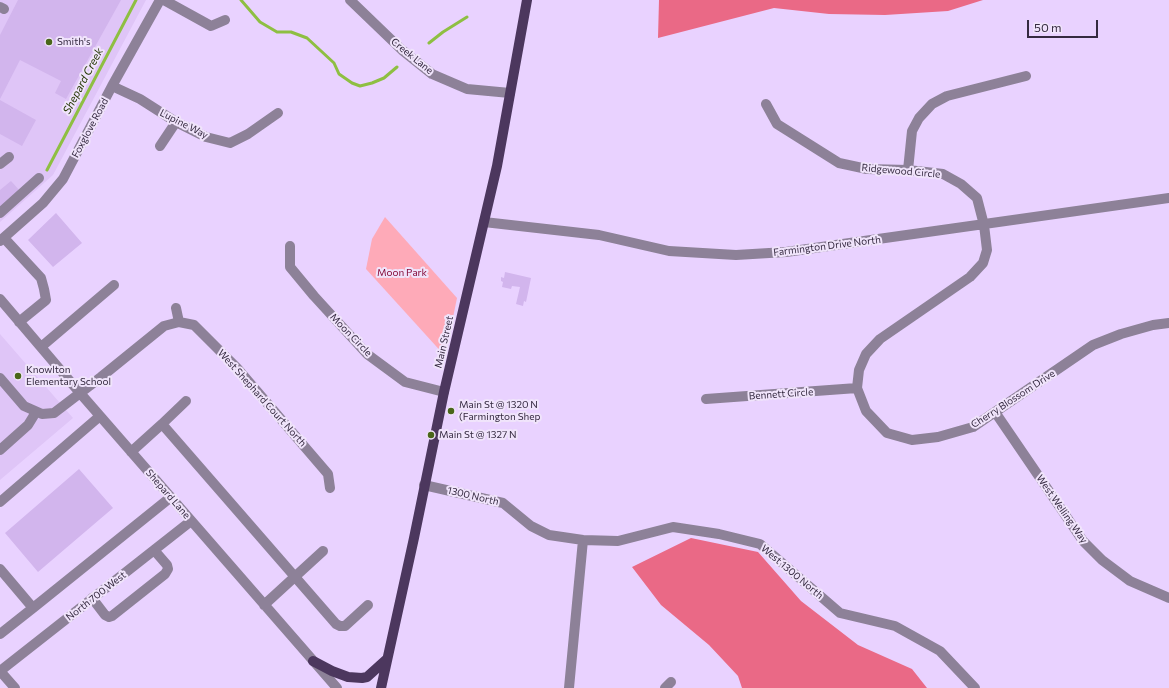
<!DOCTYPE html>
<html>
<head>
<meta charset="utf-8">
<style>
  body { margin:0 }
  #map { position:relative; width:1169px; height:688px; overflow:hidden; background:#e9d2ff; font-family:Commissioner,sans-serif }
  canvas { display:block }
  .scale { position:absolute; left:1027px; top:20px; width:71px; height:18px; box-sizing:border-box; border:2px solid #352a40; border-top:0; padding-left:5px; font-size:12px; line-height:14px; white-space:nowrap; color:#352a40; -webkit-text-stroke:3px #f0e4fb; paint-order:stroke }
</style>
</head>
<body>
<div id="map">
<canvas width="1169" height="688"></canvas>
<div class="scale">50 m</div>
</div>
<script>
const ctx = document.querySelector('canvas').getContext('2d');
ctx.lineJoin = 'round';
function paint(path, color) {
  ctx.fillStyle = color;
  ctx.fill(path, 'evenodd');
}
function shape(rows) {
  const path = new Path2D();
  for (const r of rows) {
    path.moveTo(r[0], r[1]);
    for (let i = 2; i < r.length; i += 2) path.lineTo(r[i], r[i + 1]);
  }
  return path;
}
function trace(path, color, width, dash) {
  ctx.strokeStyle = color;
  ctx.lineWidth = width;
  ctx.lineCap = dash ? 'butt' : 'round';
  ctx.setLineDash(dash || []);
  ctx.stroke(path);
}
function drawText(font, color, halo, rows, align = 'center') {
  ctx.font = font + ' Commissioner,sans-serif';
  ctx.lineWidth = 4;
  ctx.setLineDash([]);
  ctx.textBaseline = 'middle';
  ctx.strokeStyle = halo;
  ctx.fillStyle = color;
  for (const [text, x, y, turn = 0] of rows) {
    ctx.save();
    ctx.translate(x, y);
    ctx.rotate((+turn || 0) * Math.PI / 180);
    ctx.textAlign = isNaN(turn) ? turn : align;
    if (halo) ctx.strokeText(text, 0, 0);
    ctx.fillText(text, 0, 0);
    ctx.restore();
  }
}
paint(shape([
  [0,0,146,0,53,175,0,222],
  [0,334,73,418,0,480]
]), '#dfc5f7');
paint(shape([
  [385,217,457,298,445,356,366,269,372,239]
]), '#feaab8');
paint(shape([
  [659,0,983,0,948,11,885,15,829,14,774,8,658,38],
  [691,538,758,552,801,601,858,645,912,669,927,688,742,688,738,676,709,645,661,605,632,567]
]), '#ea6986');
trace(shape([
  [241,0,260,22,277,32,291,32,307,38,334,63,339,74,352,83,360,86,372,83,384,78,397,67],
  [429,43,443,32,467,17],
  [47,170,136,0]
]), '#8ebf42', 3);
paint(shape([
  [18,0,121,0,66,99,55,93,61,81,20,60,0,99,0,35],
  [0,100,36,120,22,146,0,134],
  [11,181,20,191,0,209,0,190],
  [56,213,82,243,53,267,28,240],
  [505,272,531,278,526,302,524,301,523,306,516,304,520,287,512,286,511,289,502,287,503,282,501,281,501,277,504,278],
  [79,469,113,508,38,572,5,533]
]), '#d2b5ed');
trace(shape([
  [164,0,211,26,225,20],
  [350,0,402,50,432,74,467,89,510,93],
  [0,7,4,9],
  [112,86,140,99,176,122,206,137,230,143,248,134,278,113],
  [766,104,777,124,839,163,867,169,908,170,943,174,961,184,977,198,984,225,987,250,983,263,970,277,880,339,866,354,859,370,857,388,866,411,887,433,912,440,938,437,973,427,1093,345,1121,334,1153,325,1169,323],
  [160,146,176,122],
  [0,164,9,157],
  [908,170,912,131,919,118,932,104,947,96,1026,76],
  [0,213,39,178],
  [484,222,599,235,669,251,736,255,786,252,1169,198],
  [4,238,41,278,44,289,46,300,19,322],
  [0,241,43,203,63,179,112,86,160,0],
  [290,246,290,267,314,296,367,354,405,382,444,392],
  [0,299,80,393,337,688],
  [176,308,179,322],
  [41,347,114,285],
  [0,378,24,406,42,414,54,413,101,377,164,326,179,322,194,325,237,368,328,474,330,488],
  [706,399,857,388],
  [995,412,1083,541,1102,560,1130,581,1169,598],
  [162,424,186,401],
  [0,450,28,425,36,412],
  [131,452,162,424,336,624,340,626,345,626,368,605],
  [424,485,503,503,531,526,549,535,583,540,618,541,673,527,719,534,760,544,840,613,895,626,940,651,975,688],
  [0,502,100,416],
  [0,569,33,608,171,497],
  [92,598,105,615,109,617,112,616,165,574,168,569,167,565,154,550],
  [264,605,323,551],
  [0,634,33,608],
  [0,671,191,521],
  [0,671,15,688],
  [569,688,583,540],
  [665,688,671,682]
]), '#8d8198', 10);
trace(shape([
  [313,661,332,671,348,677,362,678,367,677,387,659],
  [381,688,414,538,444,392,497,166,527,0]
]), '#4c375e', 10);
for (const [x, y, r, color] of [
  [49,42,4,"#496619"],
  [18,376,4,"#496619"],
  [451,411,4,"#496619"],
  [431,435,4,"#496619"]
]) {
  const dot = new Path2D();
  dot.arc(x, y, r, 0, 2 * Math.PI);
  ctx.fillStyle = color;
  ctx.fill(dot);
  trace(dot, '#f0e4fb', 1.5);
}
drawText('10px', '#352a40', '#f0e4fb', [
  ["Smith's",57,42],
  ["Knowlton",26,370],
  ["Elementary School",26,382],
  ["Main St @ 1320 N",459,405],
  ["(Farmington Shep",459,417],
  ["Main St @ 1327 N",439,435]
], 'left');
drawText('10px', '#352a40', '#f0e4fb', [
  ["Creek Lane",412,56,39],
  ["Lupine Way",184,124,27],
  ["Foxglove Road",90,128,-62],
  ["Ridgewood Circle",901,171,5],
  ["Farmington Drive North",827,246,-7],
  ["Moon Circle",351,335,46],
  ["Main Street",444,342,-77],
  ["Bennett Circle",781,394,-4],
  ["West Shephard Court North",262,398,48],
  ["Cherry Blossom Drive",1013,399,-33],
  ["Shepard Lane",168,494,49],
  ["1300 North",473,496,13],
  ["West Welling Way",1062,509,55],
  ["West 1300 North",792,572,40],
  ["North 700 West",96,596,-38]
]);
drawText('10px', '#850a38', '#f0e4fb', [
  ["Moon Park",402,273]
]);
drawText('italic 11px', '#253704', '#f0e4fb', [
  ["Shepard Creek",83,81,-62]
]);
</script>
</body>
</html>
